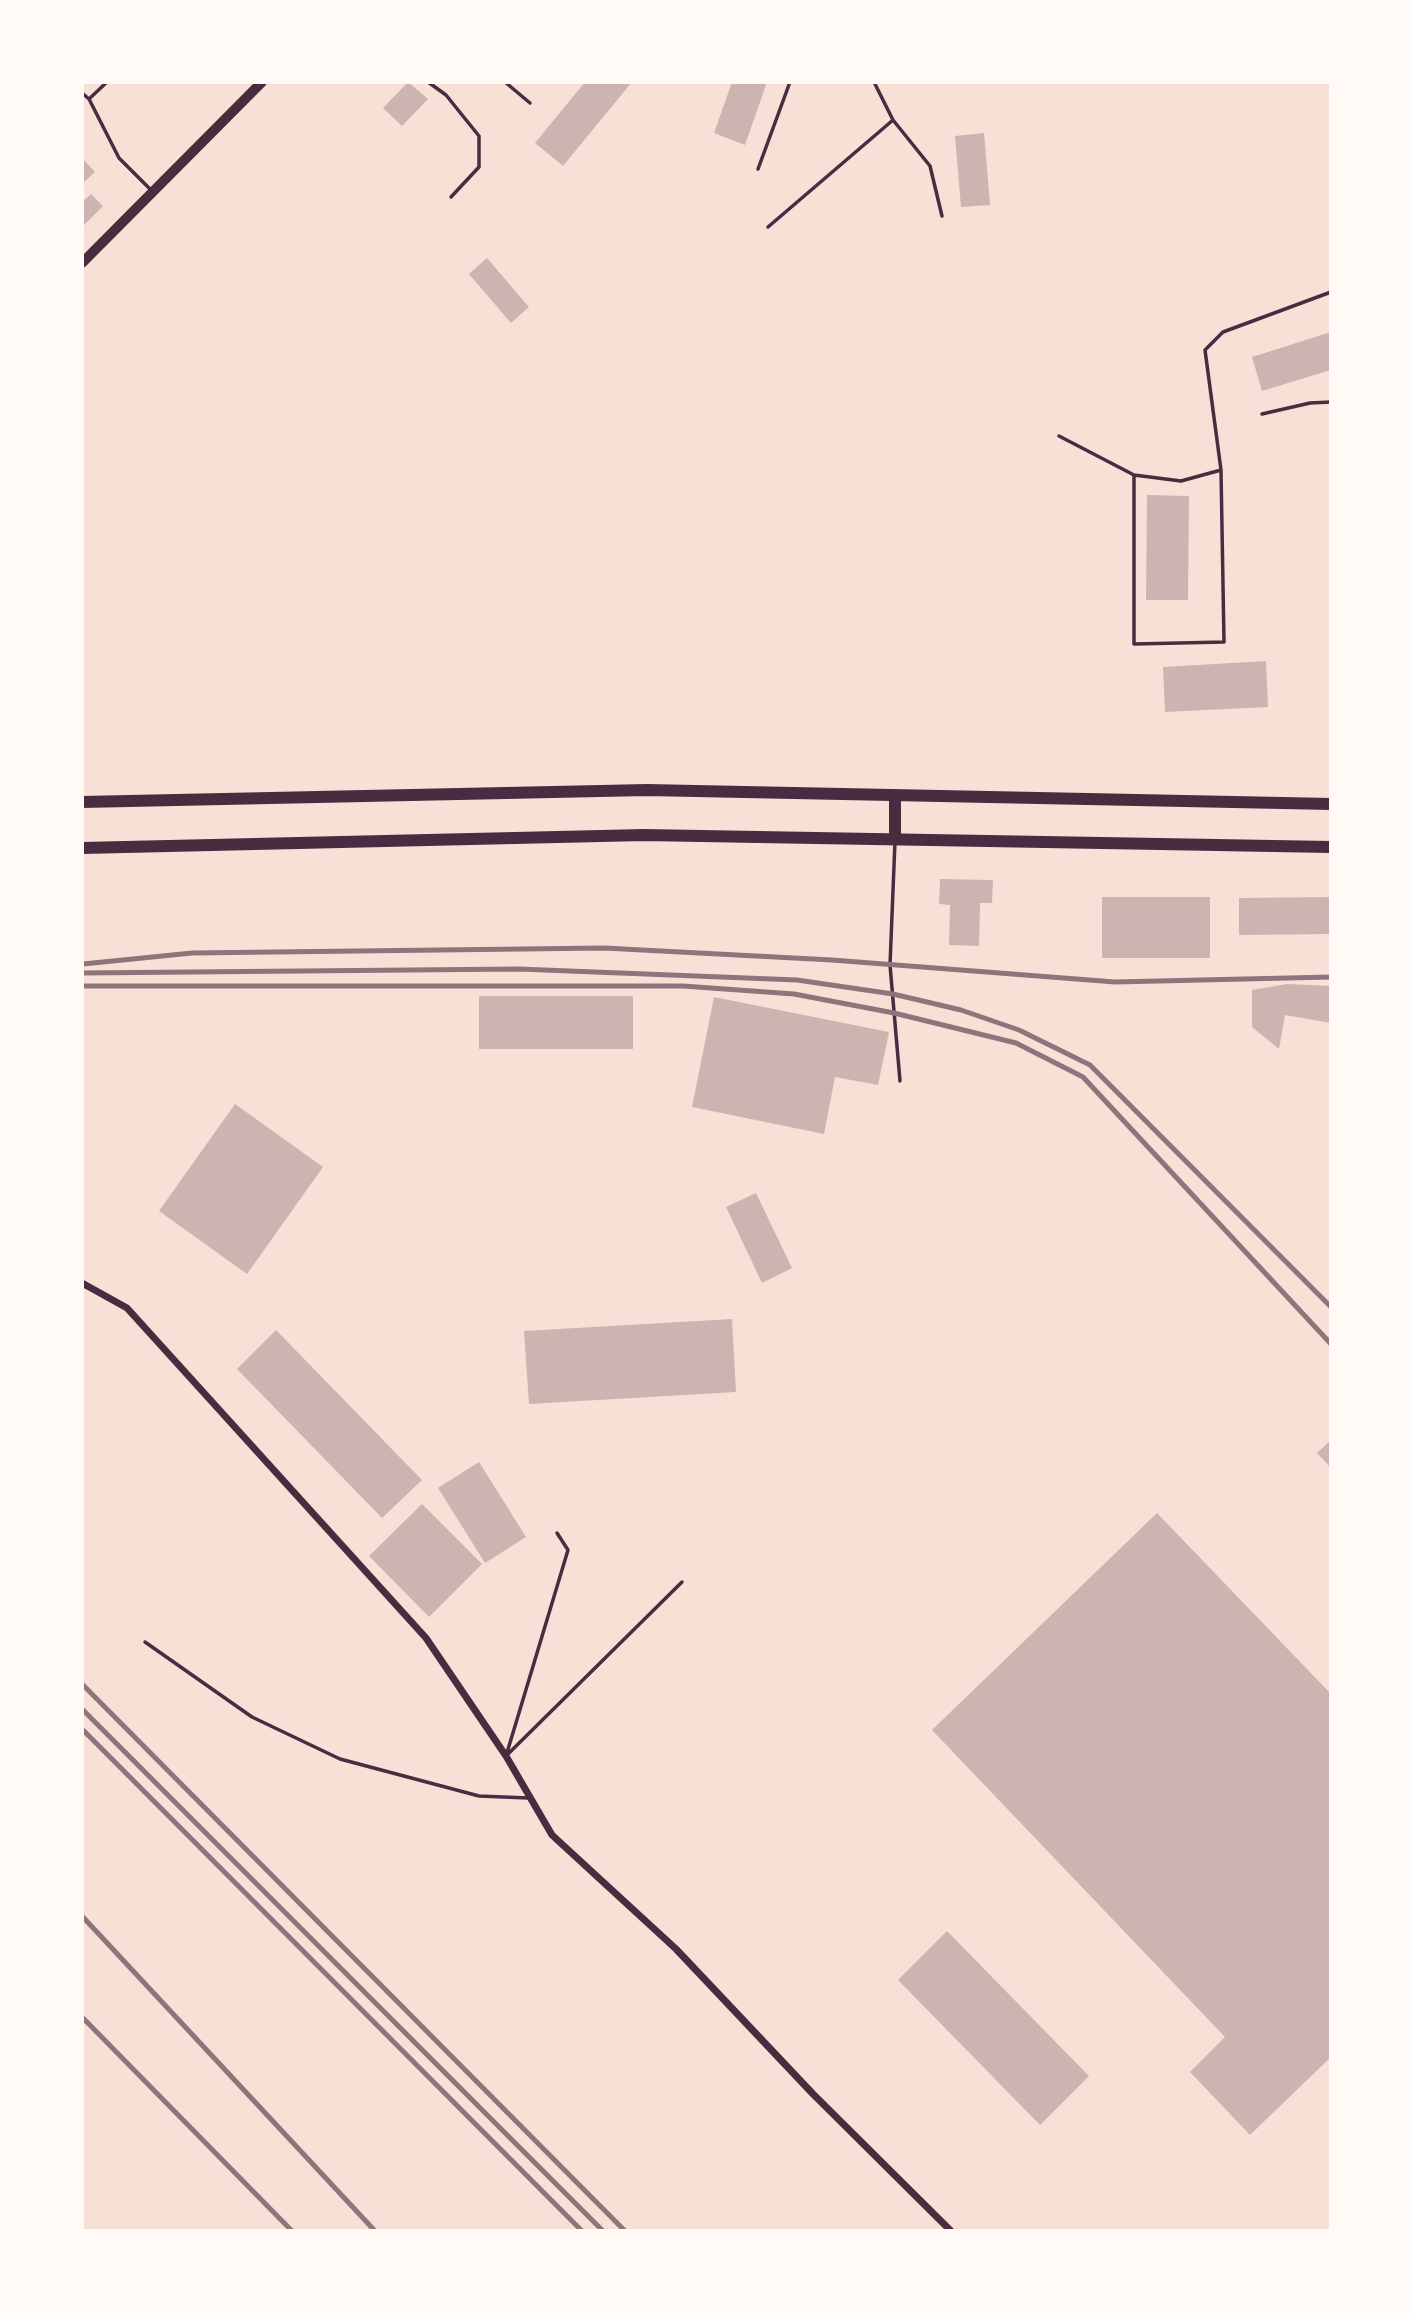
<!DOCTYPE html>
<html>
<head>
<meta charset="utf-8">
<style>
  body { margin:0 }
  #map { position:relative; width:1413px; height:2313px; overflow:hidden; background:#f7e1d7; font-family:Commissioner,sans-serif }
  canvas { display:block }
  .frame { position:absolute; inset:0; border:84px solid #fffaf5; pointer-events:none }
</style>
</head>
<body>
<div id="map">
<canvas width="1413" height="2313"></canvas>
<div class="frame"></div>
</div>
<script>
const ctx = document.querySelector('canvas').getContext('2d');
ctx.lineJoin = 'round';
function paint(path, color) {
  ctx.fillStyle = color;
  ctx.fill(path, 'evenodd');
}
function shape(rows) {
  const path = new Path2D();
  for (const r of rows) {
    path.moveTo(r[0], r[1]);
    for (let i = 2; i < r.length; i += 2) path.lineTo(r[i], r[i + 1]);
  }
  return path;
}
function trace(path, color, width, dash) {
  ctx.strokeStyle = color;
  ctx.lineWidth = width;
  ctx.lineCap = dash ? 'butt' : 'round';
  ctx.setLineDash(dash || []);
  ctx.stroke(path);
}
paint(shape([
  [408,82,428,99,402,126,383,108],
  [585,82,632,82,563,166,535,143],
  [732,82,767,82,745,145,714,133],
  [984,133,990,205,961,207,955,136],
  [82,158,95,172,82,184],
  [91,194,103,206,82,227,82,202],
  [487,258,529,307,511,323,469,274],
  [1331,332,1331,370,1262,391,1252,357],
  [1147,495,1189,496,1188,600,1146,600],
  [1266,661,1268,707,1165,712,1163,667],
  [940,879,993,880,992,903,980,903,979,946,949,945,950,905,939,904],
  [1102,897,1210,897,1210,958,1102,958],
  [1331,897,1331,934,1239,935,1239,898],
  [1287,984,1331,986,1331,1023,1285,1015,1279,1049,1252,1027,1252,990],
  [479,996,633,996,633,1049,479,1049],
  [714,997,889,1032,878,1085,835,1077,824,1134,692,1107],
  [235,1104,323,1167,247,1274,159,1211],
  [756,1193,792,1268,762,1283,726,1207],
  [732,1319,736,1392,529,1404,524,1331],
  [276,1330,422,1480,382,1518,237,1369],
  [1331,1440,1331,1468,1317,1453],
  [479,1462,526,1537,485,1563,438,1488],
  [422,1504,482,1564,429,1617,369,1556],
  [1157,1513,1331,1694,1331,2057,1250,2135,1190,2072,1225,2037,932,1730],
  [947,1931,1089,2076,1040,2125,898,1980]
]), '#ccb4b1');
trace(shape([
  [428,82,446,95,479,136,479,167,451,197],
  [505,82,530,103],
  [874,82,893,120,930,166,942,216],
  [82,93,89,99,119,158,151,190],
  [89,99,107,82],
  [758,169,790,82],
  [768,227,893,120],
  [1262,414,1310,403,1331,402],
  [1059,436,1134,475],
  [1221,470,1181,481,1134,475,1134,644,1224,642,1221,470,1205,350,1223,332,1331,292],
  [895,841,890,965,900,1081],
  [557,1533,568,1550,506,1756,682,1582],
  [145,1642,252,1717,340,1759,479,1796,528,1798]
]), '#4a2c40', 3.5);
trace(shape([
  [82,1283,127,1308,426,1638,506,1756,552,1835,676,1949,813,2094,951,2231]
]), '#4a2c40', 7);
trace(shape([
  [82,263,262,82]
]), '#4a2c40', 10);
trace(shape([
  [82,802,647,790,1331,804],
  [895,839,895,796],
  [82,848,644,835,1331,847]
]), '#4a2c40', 12);
trace(shape([
  [83,964,192,953,604,948,832,960,1115,982,1331,977],
  [82,973,519,969,797,980,893,994,961,1010,1019,1030,1090,1065,1331,1307],
  [82,986,683,986,794,994,894,1013,1016,1043,1083,1077,1331,1344],
  [82,1684,625,2231],
  [82,1709,603,2231],
  [82,1729,582,2231],
  [82,1916,375,2231],
  [82,2017,292,2231]
]), '#8f747c', 5);
</script>
</body>
</html>
